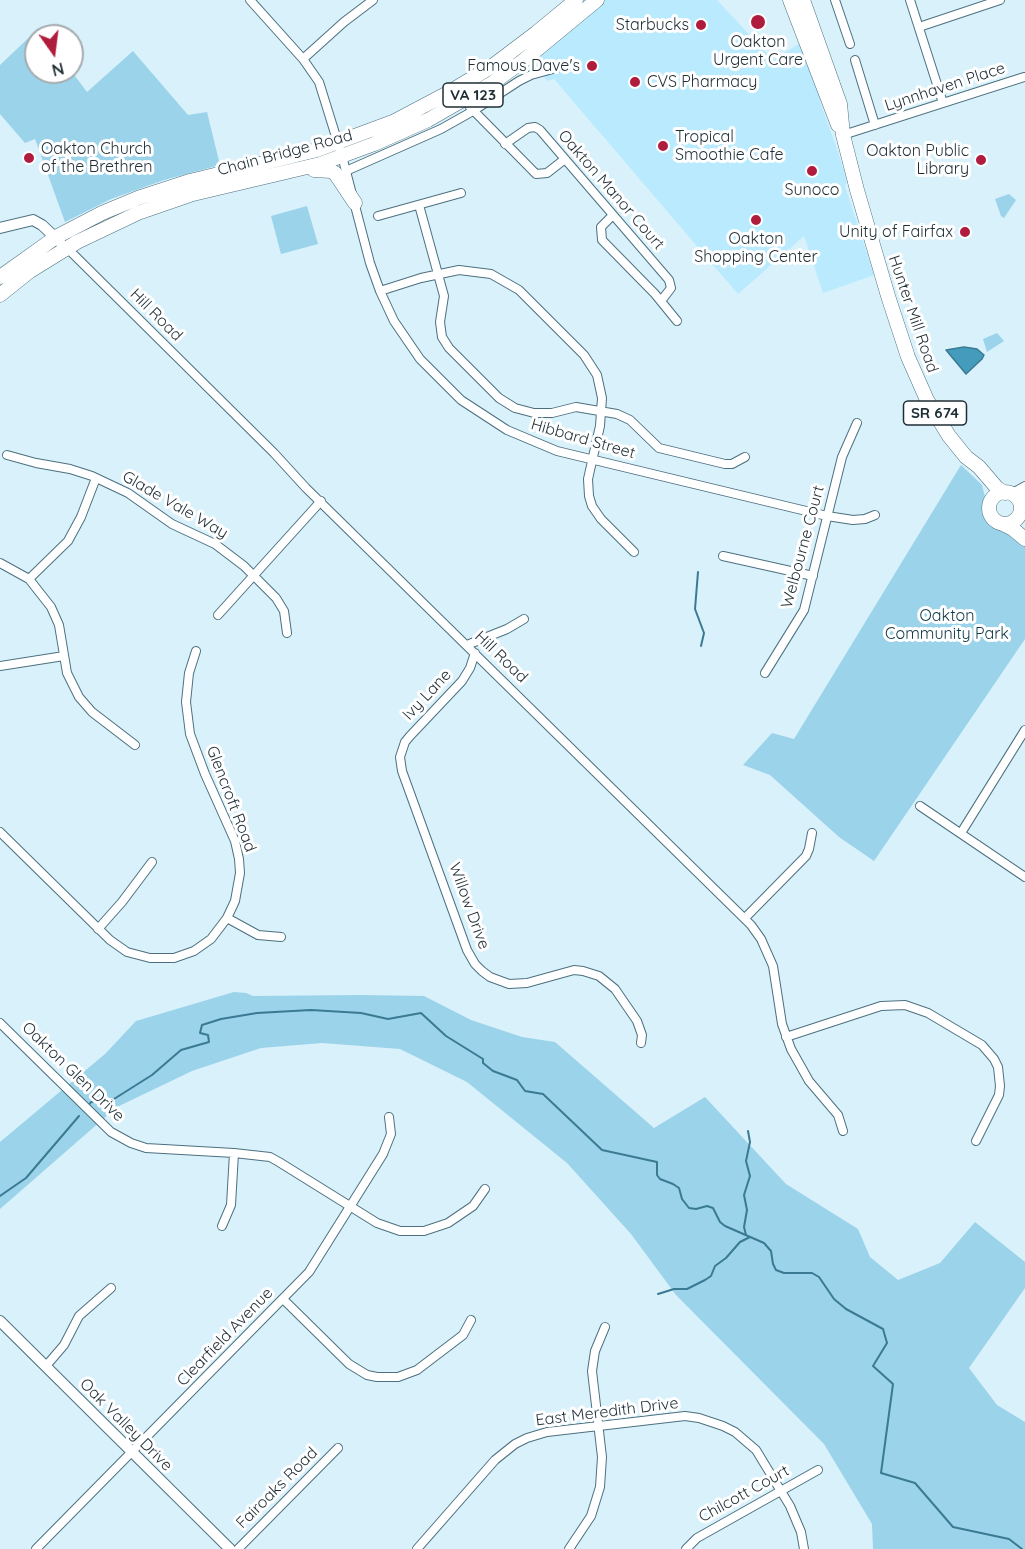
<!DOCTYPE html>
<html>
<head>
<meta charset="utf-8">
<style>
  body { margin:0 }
  #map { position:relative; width:1025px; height:1549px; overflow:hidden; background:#d9f1fb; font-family:Quicksand,sans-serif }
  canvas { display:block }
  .north { position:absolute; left:24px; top:24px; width:60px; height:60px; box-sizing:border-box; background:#fff; border:2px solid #a5abae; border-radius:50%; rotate:166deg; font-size:16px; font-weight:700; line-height:24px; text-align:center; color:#1f2e35 }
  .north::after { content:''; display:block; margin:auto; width:21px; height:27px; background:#af1c3d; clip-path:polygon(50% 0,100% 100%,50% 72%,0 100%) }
</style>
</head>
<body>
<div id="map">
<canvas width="1025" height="1549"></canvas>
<div class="north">N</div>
</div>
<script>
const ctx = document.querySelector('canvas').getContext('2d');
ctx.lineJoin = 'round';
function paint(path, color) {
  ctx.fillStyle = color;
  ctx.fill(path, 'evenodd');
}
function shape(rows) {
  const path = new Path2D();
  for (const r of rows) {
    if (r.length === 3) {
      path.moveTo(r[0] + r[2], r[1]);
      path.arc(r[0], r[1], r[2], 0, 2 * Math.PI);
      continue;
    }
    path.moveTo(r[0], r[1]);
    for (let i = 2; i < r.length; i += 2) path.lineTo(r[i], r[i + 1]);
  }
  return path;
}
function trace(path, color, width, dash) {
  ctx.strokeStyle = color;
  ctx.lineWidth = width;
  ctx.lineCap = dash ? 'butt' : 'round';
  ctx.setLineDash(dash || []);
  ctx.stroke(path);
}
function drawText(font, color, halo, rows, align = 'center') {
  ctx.font = font + ' Quicksand,sans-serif';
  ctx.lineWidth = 6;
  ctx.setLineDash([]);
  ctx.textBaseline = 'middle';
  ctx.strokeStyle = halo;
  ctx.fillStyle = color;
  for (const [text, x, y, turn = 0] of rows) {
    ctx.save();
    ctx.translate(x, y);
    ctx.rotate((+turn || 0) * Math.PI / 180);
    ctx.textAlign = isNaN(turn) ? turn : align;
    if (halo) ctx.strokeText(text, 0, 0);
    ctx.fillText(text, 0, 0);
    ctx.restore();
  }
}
paint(shape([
  [604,0,717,0,773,60,800,43,818,82,820,102,837,149,847,181,845,186,874,275,823,293,804,236,738,294,554,79,547,81,531,60]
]), '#b9eafe');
paint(shape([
  [38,29,44,36,36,36,36,72,72,72,87,92,133,51,188,115,207,112,220,165,164,180,111,199,65,222,35,139,25,143,0,114,0,65],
  [1009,194,1016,200,1004,218,1001,216,995,199],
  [307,206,318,244,281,254,271,216],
  [997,333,1004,341,987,352,983,339],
  [961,465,982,485,986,501,985,514,991,522,1025,542,1025,639,874,861,839,837,770,775,743,765,772,733,794,739],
  [234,992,246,993,253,996,361,995,424,996,471,1020,522,1037,555,1042,654,1128,705,1097,786,1184,858,1229,870,1257,898,1280,940,1263,975,1222,1025,1262,1025,1288,969,1368,997,1405,1025,1422,1025,1549,873,1549,872,1524,824,1444,676,1295,631,1234,567,1163,467,1082,400,1049,322,1043,261,1048,192,1071,117,1107,0,1209,0,1142,105,1054,136,1021]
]), '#9bd3ea');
const water = shape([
  [964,347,977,349,984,355,982,359,966,374,946,350,964,347]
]);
paint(water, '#459bbb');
trace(water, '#3a7a93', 1.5);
trace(shape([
  [698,572,695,609,704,633,701,646],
  [88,1106,91,1102,114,1099,152,1075,181,1050,209,1042,208,1035,200,1033,202,1025,221,1019,257,1013,311,1010,361,1013,388,1019,421,1013,446,1036,483,1059,483,1063,493,1071,517,1080,525,1091,543,1094,602,1150,657,1162,657,1175,660,1179,673,1184,679,1188,682,1199,689,1208,696,1209,707,1206,713,1208,720,1222,725,1226,764,1243,771,1251,773,1264,776,1270,784,1273,812,1273,819,1277,834,1299,846,1309,883,1329,887,1343,873,1366,893,1384,881,1473,915,1483,953,1527,1009,1539,1022,1549],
  [0,1196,26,1178,79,1116],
  [746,1235,744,1227,747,1210,744,1195,750,1176,746,1161,750,1142,748,1131],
  [658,1294,674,1289,687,1289,705,1280,711,1276,715,1266,726,1258,740,1242,750,1237]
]), '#3a7a93', 2);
const minor = shape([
  [250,0,303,59,319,82,342,156,370,263,380,291,394,321,420,359,461,400,507,430,557,451,827,516,853,520,865,519,875,515],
  [835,0,850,44],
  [910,0,943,103],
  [919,27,1000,0],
  [303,59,344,22,373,0],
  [855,60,875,125],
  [470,107,536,174,547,173,565,159],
  [843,135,1024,77],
  [505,144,528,128,535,127,540,130,669,280,671,288,661,301],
  [346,171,441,129,473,111,519,81,531,75,560,67],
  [419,205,444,296,440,322,442,337,449,348,499,398,515,408,534,413,552,413,576,407,617,414,630,420,659,448,725,464,732,464,745,457],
  [613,215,601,227,602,240,655,294,677,321],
  [378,216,461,193],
  [67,248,274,453,306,488,751,925,761,939,773,966,782,1024,791,1049,809,1081,838,1115,843,1131],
  [380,291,421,278,459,270,491,274,519,290,584,355,597,375,602,398,600,426,588,479,589,496,592,506,601,519,634,552],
  [7,455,36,463,70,469,92,476,128,493,172,524,215,544,244,566,276,598,284,611,287,633],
  [1007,493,1016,491,1025,486],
  [1020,504,1025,488],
  [723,556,813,576],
  [0,563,29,579,51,607,59,625,67,673,79,697,92,712,135,745],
  [29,579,68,541,81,517,96,478],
  [218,615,321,501],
  [467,645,507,629,524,619],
  [475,653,470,668,462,681,410,736,405,742,400,757,402,771,467,950,475,964,482,971,490,977,509,984,527,983,574,970,583,971,599,976,615,989,637,1021,642,1035,641,1043],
  [0,666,64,656],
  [765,673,804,610,842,457,857,423],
  [920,806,1025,877],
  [0,832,110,940,127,952,150,958,174,958,194,951,211,939,227,918,235,901,240,873,239,859,235,841,205,774,190,734,186,702,189,673,196,651],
  [961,833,1025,730],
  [227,918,258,935,281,937],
  [745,918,806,856,809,849,812,833],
  [98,929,122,902,152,862],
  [0,1023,111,1132,131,1143,146,1148,234,1153,270,1157,279,1162,377,1223,400,1231,424,1231,448,1223,473,1206,485,1189],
  [786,1037,881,1006,905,1005,928,1013,982,1045,994,1059,998,1067,1000,1086,999,1095,976,1141],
  [222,1226,231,1205,234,1153],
  [283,1299,349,1364,367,1375,377,1377,398,1377,417,1370,463,1335,471,1320],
  [46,1366,64,1345,79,1316,111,1288],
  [36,1549,309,1272,383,1154,391,1134,389,1117],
  [238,1549,338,1448],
  [417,1549,495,1460,515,1444,527,1438,547,1432,685,1416,699,1418,723,1426,735,1432,756,1450,790,1506,801,1532,804,1549],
  [569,1549,591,1516,600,1487,602,1457,592,1371,595,1351,605,1327],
  [686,1549,697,1538,818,1470]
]);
const tertiary = shape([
  [0,228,33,220,42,225,60,242],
  [0,1321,230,1549]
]);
const primary = shape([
  [790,0,838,125],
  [803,0,840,104,843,135,857,190,888,296,908,357,927,400,949,436,966,457,979,467,997,488,1005,493],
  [314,170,331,171,335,173,355,203],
  [0,277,56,237,102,213,138,198,190,181,317,150,395,121,446,94,491,67,536,33,576,0],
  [0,295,30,271,77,242,138,213,193,194,320,164,374,144,428,120,494,82,523,61,597,0],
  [1005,508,16],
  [1003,524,1013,529,1025,539]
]);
trace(minor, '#4c707f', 10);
trace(tertiary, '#4c707f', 12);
trace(primary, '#4c707f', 15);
trace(minor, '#fff', 8);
trace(tertiary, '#fff', 10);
trace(primary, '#fff', 14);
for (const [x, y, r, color] of [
  [758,22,8,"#af1c3d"],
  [701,25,6,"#af1c3d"],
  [592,66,6,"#af1c3d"],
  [635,82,6,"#af1c3d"],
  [663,146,6,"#af1c3d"],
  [29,158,6,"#af1c3d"],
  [981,160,6,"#af1c3d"],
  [812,171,6,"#af1c3d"],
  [756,220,6,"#af1c3d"],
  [965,232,6,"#af1c3d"]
]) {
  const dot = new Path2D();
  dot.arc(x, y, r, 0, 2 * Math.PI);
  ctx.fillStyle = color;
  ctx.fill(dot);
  trace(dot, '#fff', 2);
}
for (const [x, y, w] of [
  [473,95,60],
  [935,413,63]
]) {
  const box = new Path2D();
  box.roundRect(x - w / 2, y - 12, w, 24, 4.5);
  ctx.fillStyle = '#fff';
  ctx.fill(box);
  trace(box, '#1f2e35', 1.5);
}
drawText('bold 15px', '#1f2e35', null, [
  ["VA 123",473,95],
  ["SR 674",935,413]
]);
drawText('16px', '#1f2e35', '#fff', [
  ["Starbucks",689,25],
  ["Oakton",758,42,"center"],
  ["Urgent Care",758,60,"center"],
  ["Famous Dave's",580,66],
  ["CVS Pharmacy",647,82,"left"],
  ["Tropical",675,137,"left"],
  ["Smoothie Cafe",675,155,"left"],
  ["Oakton Church",41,149,"left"],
  ["of the Brethren",41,167,"left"],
  ["Oakton Public",969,151],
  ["Library",969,169],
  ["Sunoco",812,190,"center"],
  ["Unity of Fairfax",953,232],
  ["Oakton",756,239,"center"],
  ["Shopping Center",756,257,"center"]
], 'right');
drawText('16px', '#1f2e35', '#fff', [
  ["Lynnhaven Place",945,87,-18],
  ["Chain Bridge Road",285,153,-15],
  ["Oakton Manor Court",611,190,49],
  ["Hunter Mill Road",913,314,71],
  ["Hill Road",156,315,45],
  ["Hibbard Street",583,439,16],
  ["Glade Vale Way",175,505,30],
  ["Welbourne Court",803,547,-75],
  ["Hill Road",501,657,44],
  ["Ivy Lane",427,695,-47],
  ["Glencroft Road",231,799,69],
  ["Willow Drive",469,906,70],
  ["Oakton Glen Drive",73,1072,44],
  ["Clearfield Avenue",225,1337,-46],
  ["East Meredith Drive",607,1412,-7],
  ["Oak Valley Drive",126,1425,45],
  ["Fairoaks Road",277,1488,-45],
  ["Chilcott Court",744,1494,-29]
]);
drawText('16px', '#103846', '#fff', [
  ["Oakton",947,616],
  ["Community Park",947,634]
]);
</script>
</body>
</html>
